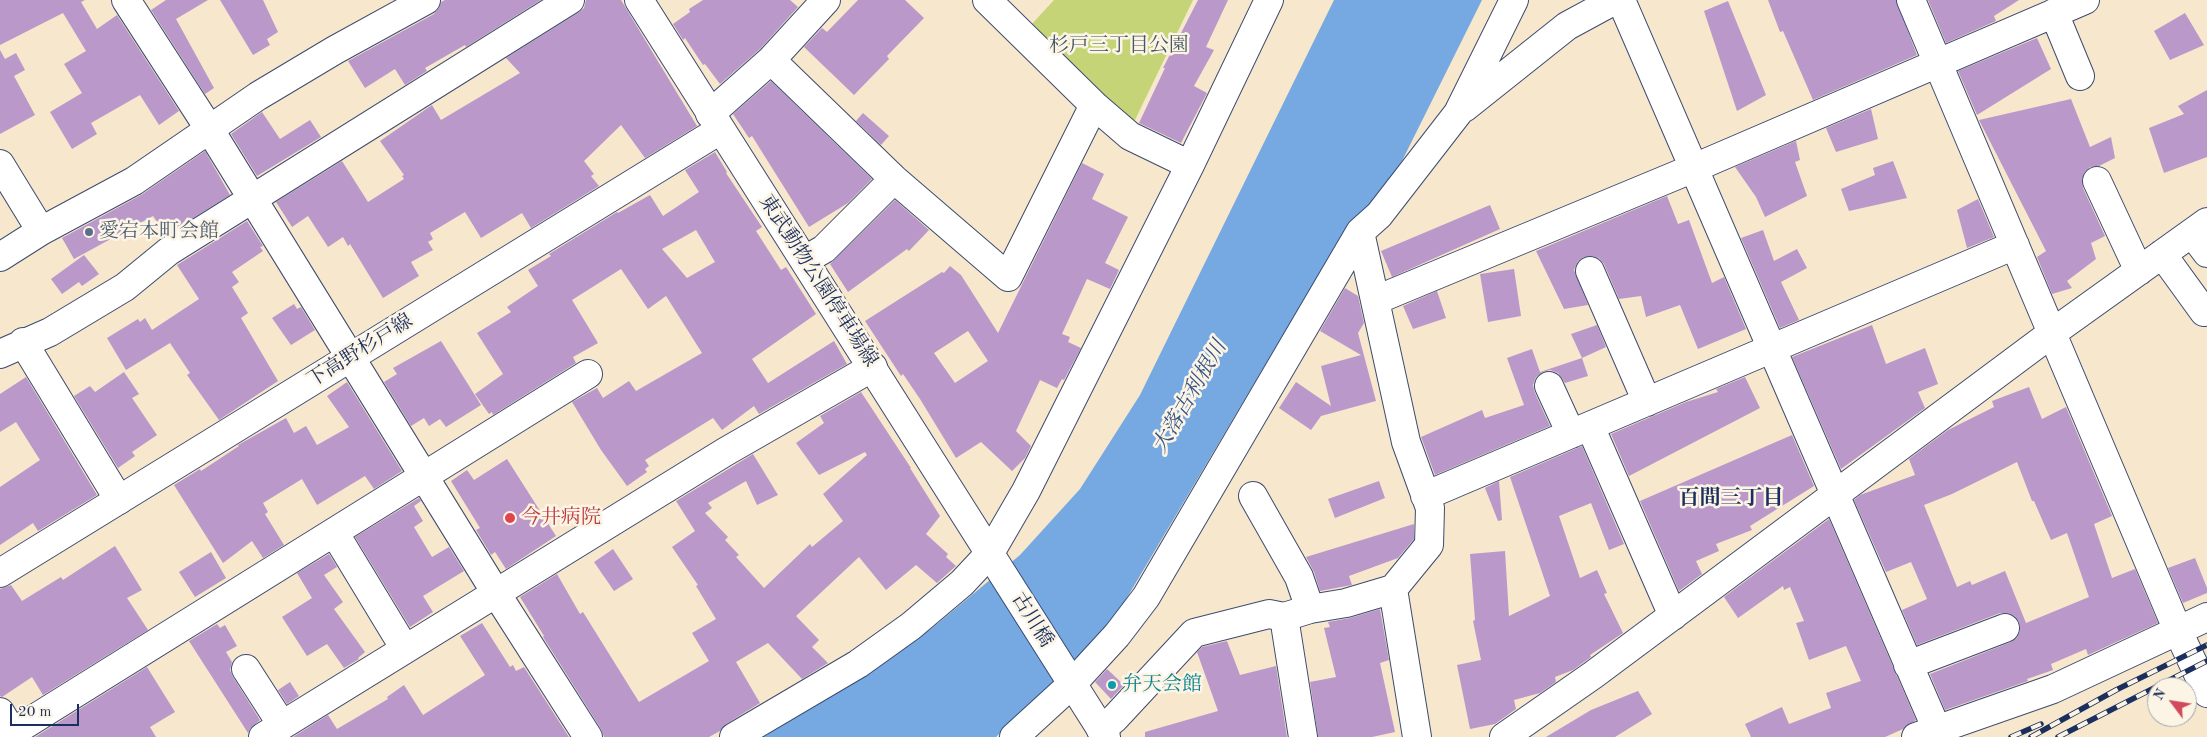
<!DOCTYPE html>
<html>
<head>
<meta charset="utf-8">
<style>
  body { margin:0 }
  #map { position:relative; width:2207px; height:737px; overflow:hidden; background:#f6e7cd; font-family:"Old Standard TT",serif }
  canvas { display:block }
  .north { position:absolute; left:2147px; top:677px; width:50px; height:50px; box-sizing:border-box; background:#fcf5e5; border:1px solid #a2a6af; border-radius:50%; rotate:301deg; font-size:14px; font-weight:700; line-height:20px; text-align:center; color:#1b2f5e }
  .north::after { content:''; display:block; margin:auto; width:18px; height:22px; background:#d1495b; clip-path:polygon(50% 0,100% 100%,50% 72%,0 100%) }
  .scale { position:absolute; left:10px; top:704px; width:69px; height:22px; box-sizing:border-box; border:2px solid #1b2f5e; border-top:0; padding-left:6px; font-size:15px; line-height:18px; white-space:nowrap; color:#1b2f5e; -webkit-text-stroke:4px #fcf5e5; paint-order:stroke }
</style>
</head>
<body>
<div id="map">
<canvas width="2207" height="737"></canvas>
<div class="north">N</div>
<div class="scale">20 m</div>
</div>
<script>
const ctx = document.querySelector('canvas').getContext('2d');
ctx.lineJoin = 'round';
function paint(path, color) {
  ctx.fillStyle = color;
  ctx.fill(path, 'evenodd');
}
function shape(rows) {
  const path = new Path2D();
  for (const r of rows) {
    path.moveTo(r[0], r[1]);
    for (let i = 2; i < r.length; i += 2) path.lineTo(r[i], r[i + 1]);
  }
  return path;
}
function trace(path, color, width, dash) {
  ctx.strokeStyle = color;
  ctx.lineWidth = width;
  ctx.lineCap = dash ? 'butt' : 'round';
  ctx.setLineDash(dash || []);
  ctx.stroke(path);
}
function drawText(font, color, halo, rows, align = 'center') {
  ctx.font = font + ' "Old Standard TT","Noto Serif JP",serif';
  ctx.lineWidth = 5;
  ctx.setLineDash([]);
  ctx.textBaseline = 'middle';
  ctx.strokeStyle = halo;
  ctx.fillStyle = color;
  for (const [text, x, y, turn = 0] of rows) {
    ctx.save();
    ctx.translate(x, y);
    ctx.rotate((+turn || 0) * Math.PI / 180);
    ctx.textAlign = isNaN(turn) ? turn : align;
    if (halo) ctx.strokeText(text, 0, 0);
    ctx.fillText(text, 0, 0);
    ctx.restore();
  }
}
paint(shape([
  [1054,0,1193,0,1133,124,1031,25]
]), '#c4d476');
paint(shape([
  [1334,0,1482,0,1402,161,1319,274,1122,606,1082,655,996,737,757,737,810,707,931,629,1020,555,1080,489,1140,395]
]), '#76a8e1');
paint(shape([
  [0,0,85,0,81,2,97,29,117,15,179,111,159,125,140,95,91,123,97,134,72,149,50,112,82,93,64,64,86,51,63,13,0,45],
  [166,0,208,0,176,19,214,88,205,94,151,10],
  [220,0,263,0,278,32,267,39,270,45,253,55],
  [445,0,541,0,466,47,465,45,425,68,427,71,405,85,395,69,365,88,348,61,434,14,439,8,441,2],
  [586,0,621,0,697,126,645,158,621,125,584,161,594,174,591,176,599,186,531,228,522,213,481,238,465,212,430,233,433,239,428,242,433,250,411,262,419,276,383,298,350,244,348,246,343,237,328,247,308,216,292,227,276,202,342,161,368,202,404,179,402,176,404,175,380,141,432,105,441,120,520,73,506,58,578,13,584,8],
  [703,0,790,0,798,7,760,49,720,84,705,64,703,65,685,38,683,40,673,24,690,12,689,9],
  [858,0,905,0,924,18,887,56,889,59,854,95,804,47,822,28,827,32],
  [1198,0,1228,0,1206,47,1214,50,1194,86,1207,93,1181,143,1139,123,1165,68,1163,68],
  [1768,0,1896,0,1917,55,1813,100,1783,31,1780,32],
  [1928,0,2019,0,1994,16,1996,21,1946,43],
  [1728,1,1766,95,1737,111,1704,11],
  [2185,13,2204,45,2170,60,2154,31],
  [2037,38,2051,69,1977,115,1958,71],
  [0,50,5,59,16,53,25,70,14,76,35,115,0,134],
  [771,81,872,179,848,203,809,227,752,136,749,138,733,114],
  [2207,90,2207,157,2164,173,2149,128,2184,114,2178,106],
  [2071,99,2090,147,2111,137,2115,158,2099,166,2090,167,2085,172,2082,179,2083,188,2105,236,2091,243,2096,259,2067,281,2072,288,2052,294,2037,257,2046,251,1979,120],
  [1871,109,1878,139,1836,152,1826,128],
  [262,112,280,139,310,120,321,137,257,176,231,134],
  [863,113,889,136,881,145,856,121],
  [1796,141,1800,160,1795,162,1807,196,1765,217,1756,197,1735,167],
  [205,151,230,195,166,235,153,216,74,259,62,238,141,195],
  [715,152,727,172,726,173,762,227,756,231,781,270,786,267,816,314,752,359,768,383,834,341,847,364,759,414,754,406,722,430,713,418,645,460,649,466,645,469,647,472,627,486,601,450,572,402,597,388,603,398,629,381,636,391,702,353,666,296,648,309,621,269,572,300,598,343,573,357,576,363,493,415,492,412,489,414,475,394,503,374,477,333,511,312,507,307,538,286,528,270,551,256,549,254,617,212,618,213,650,195,663,216,699,192,685,170],
  [696,230,715,262,687,278,662,249],
  [1893,161,1907,198,1849,211,1841,189,1875,175,1873,168],
  [1082,163,1104,174,1092,199,1128,217,1105,263,1119,270,1110,289,1087,279,1062,334,1070,337,1068,342,1081,348,1064,380,1062,379,1057,388,1040,380,1016,431,1031,446,1025,458,1012,471,981,442,956,458,920,399,903,374,901,376,865,321,942,272,944,273,950,266,961,275,998,333],
  [968,331,988,361,955,383,934,353],
  [1667,196,1678,224,1689,220,1712,283,1724,277,1746,329,1698,349,1680,305,1646,317,1641,296,1619,299,1604,264,1599,258,1592,256,1584,257,1578,261,1574,270,1588,305,1564,309,1536,251],
  [1978,199,1994,237,1967,248,1957,210],
  [895,200,929,230,909,251,907,249,848,292,830,264],
  [1490,205,1500,229,1392,277,1381,251],
  [247,221,263,246,260,247,263,251,232,272,239,282,232,287,248,313,241,318,278,381,219,420,187,375,190,373,170,343,126,370,107,338,138,319,140,322,145,318,152,330,199,299,177,265],
  [1763,230,1774,261,1797,249,1807,268,1781,282,1799,320,1780,328,1741,238],
  [84,255,99,274,82,286,79,282,62,294,51,279],
  [1514,269,1521,316,1488,322,1480,274],
  [1345,288,1358,296,1364,323,1358,333,1376,401,1321,416,1311,430,1279,408,1296,382,1331,406,1321,366,1361,355,1320,331],
  [1437,291,1446,318,1413,329,1403,306],
  [294,304,297,309,301,307,315,330,291,345,272,318],
  [1597,325,1606,347,1582,358,1571,334],
  [1872,325,1886,364,1925,348,1938,384,1918,392,1925,408,1841,469,1792,357],
  [441,341,481,405,446,427,440,419,429,426,424,418,411,426,384,382,397,374,393,368],
  [1532,349,1540,372,1582,358,1588,376,1565,383,1558,373,1550,370,1542,372,1536,377,1533,385,1535,393,1550,426,1435,475,1421,437,1482,410,1485,418,1524,405,1507,358],
  [124,372,139,394,132,398,157,435,132,452,135,456,118,468,74,396,90,386,95,392],
  [26,377,97,495,38,531,33,523,0,545,0,487,40,460,16,422,0,432,0,394],
  [1745,377,1760,408,1629,476,1611,434,1686,402,1718,392,1716,389],
  [347,382,402,471,374,489,365,476,317,505,302,479,263,503,268,512,265,514,284,545,263,558,252,541,223,563,174,485,200,469,201,471,239,446,238,445,286,418,294,433,306,426,317,445,349,427,327,396],
  [2029,387,2042,419,2066,407,2112,516,2094,524,2112,578,2135,569,2158,623,2088,655,2086,649,2051,664,2053,670,2027,679,2028,681,1945,710,1930,674,2011,642,2017,638,2020,631,2019,622,2015,616,2008,613,2000,613,1917,645,1902,610,1927,599,1911,562,1886,572,1854,500,1860,495,1915,475,1909,459,1948,430,1994,407,1992,401],
  [2017,462,2032,501,2034,501,2051,540,2067,533,2089,597,2026,623,2005,571,1972,585,1970,581,1957,587,1924,505,1952,494],
  [861,392,911,468,910,468,940,516,926,534,948,554,946,557,956,566,937,583,916,565,886,590,859,557,796,616,819,640,812,647,828,663,802,679,768,643,736,662,760,703,726,724,720,731,709,737,604,737,601,729,543,637,544,636,520,597,557,574,580,614,583,612,639,702,709,661,692,633,716,619,696,586,698,585,672,547,695,531,676,501,753,454,778,495,757,505,746,481,708,503,712,508,705,513,728,537,725,540,739,555,736,557,764,588,810,544,812,547,843,521,823,494,867,455,865,452,819,475,796,443,824,423,820,416],
  [1792,435,1814,486,1750,526,1752,530,1716,544,1719,551,1696,561,1702,574,1679,591,1640,501],
  [1582,446,1624,544,1609,550,1591,503,1559,516,1580,578,1597,570,1607,593,1604,594,1623,633,1590,655,1591,657,1573,670,1555,677,1556,682,1540,693,1514,700,1516,709,1495,724,1470,729,1457,665,1481,660,1473,621,1475,620,1470,554,1505,551,1509,616,1550,596,1510,477],
  [507,459,556,536,506,569,495,552,491,555,476,530,480,528,451,481,467,470,474,480],
  [1379,481,1385,498,1335,518,1328,499],
  [1499,481,1502,520,1498,521,1485,488],
  [419,498,421,501,414,506,423,521,414,527,432,557,449,547,464,571,423,596,433,612,410,627,355,537],
  [1829,519,1916,720,1903,729,1885,737,1751,737,1745,724,1782,707,1789,724,1831,708,1826,693,1861,681,1846,646,1809,660,1796,623,1804,621,1790,587,1784,590,1783,586,1738,618,1724,597],
  [1414,524,1414,539,1398,558,1349,576,1352,585,1320,591,1314,572,1306,557],
  [115,546,142,590,127,598,148,630,43,695,32,677,2,697,0,696,0,589,11,585,22,601,61,577,63,580],
  [613,549,633,579,614,591,594,562],
  [211,552,226,578,195,597,179,572],
  [329,554,337,567,324,575,343,602,334,609,365,652,358,658,359,659,344,668,327,644,307,656,282,617,312,598,297,573],
  [2195,558,2207,588,2207,593,2183,603,2168,568],
  [1380,609,1389,660,1380,663,1395,732,1372,737,1318,737,1310,682,1336,677,1324,628,1330,627,1328,622,1350,618],
  [482,623,510,667,513,665,516,671,524,667,569,737,293,737,328,715,337,729,388,699,387,697,404,685,423,715,485,675,460,636],
  [217,624,220,628,225,625,237,646,226,652,232,662,230,670,233,677,260,720,250,729,248,733,189,641],
  [1227,641,1240,675,1276,666,1287,737,1145,737,1145,732,1218,711,1197,652,1202,647],
  [147,667,175,712,150,727,156,737,35,737],
  [1107,669,1124,685,1111,699,1095,682],
  [290,682,299,696,287,704,278,690],
  [1638,691,1652,714,1615,737,1546,737,1591,710]
]), '#ba99ca');
const minor = shape([
  [126,0,210,130,496,593,588,737],
  [987,0,1094,105,1130,136,1190,165],
  [1621,0,1937,730],
  [1911,0,2178,631,2207,693],
  [2054,13,2080,76],
  [771,60,894,179,1008,277,1094,105],
  [1464,108,1567,26,1615,0],
  [710,114,771,60,826,0],
  [0,164,41,231],
  [2097,181,2139,271],
  [1360,232,1406,442,1430,508,1429,545,1393,589,1417,737],
  [2192,233,2207,253],
  [2162,254,2204,312],
  [0,257,41,231,134,181,258,96,335,50,426,0],
  [805,260,824,249,894,179],
  [1590,271,1647,402],
  [1376,300,1694,168,2085,0],
  [23,342,119,500],
  [0,354,50,332,125,287,169,251,570,0],
  [1549,386,1571,434],
  [1590,426,1673,616],
  [1253,496,1299,577,1310,609],
  [1425,496,2015,245],
  [334,532,405,649],
  [1284,617,1303,737],
  [1908,665,2005,628],
  [246,669,282,725],
  [0,712,15,737],
  [1101,730,1115,718,1194,633,1269,614,1284,617,1310,609,1346,603,1393,589],
  [5,737,588,374],
  [263,737,725,452,873,367],
  [734,737,858,664,911,626,962,583,990,553,1026,491,1190,165,1269,0],
  [1014,737,1072,684,1117,635,1146,597,1360,232,1379,215,1458,113,1514,0],
  [1504,737,1593,675,2052,333,2207,222],
  [1916,737,2053,689,2207,617]
]);
const major = shape([
  [639,0,1106,737],
  [0,573,720,130]
]);
trace(minor, '#3c4b6f', 30);
trace(major, '#3c4b6f', 30);
trace(minor, '#fff', 28);
trace(major, '#fff', 28);
const rail = shape([
  [2011,737,2041,724],
  [2031,737,2116,690,2207,645],
  [2058,737,2207,661]
]);
trace(rail, '#1b2f5e', 5.5);
trace(rail, '#fcf5e5', 4, [11]);
for (const [x, y, r, color] of [
  [89,232,5,"#5c6f8a"],
  [510,518,6,"#e0444e"],
  [1112,685,5,"#0f9aa8"]
]) {
  const dot = new Path2D();
  dot.arc(x, y, r, 0, 2 * Math.PI);
  ctx.fillStyle = color;
  ctx.fill(dot);
  trace(dot, '#fcf5e5', 2);
}
drawText('20px', '#455864', '#fcf5e5', [
  ["杉戸三丁目公園",1119,46]
]);
drawText('20px', '#4e5e75', '#fcf5e5', [
  ["愛宕本町会館",99,232]
], 'left');
drawText('20px', '#1b2f5e', '#fcf5e5', [
  ["東武動物公園停車場線",818,281,57],
  ["下高野杉戸線",360,351,-32],
  ["古川橋",1032,620,58]
]);
drawText('20px', '#be3a42', '#fcf5e5', [
  ["今井病院",521,518]
], 'left');
drawText('20px', '#0d838f', '#fcf5e5', [
  ["弁天会館",1122,685]
], 'left');
drawText('italic 21px', '#365385', '#fcf5e5', [
  ["大落古利根川",1190,397,-60]
]);
drawText('bold 21px', '#1b2f5e', '#fcf5e5', [
  ["百間三丁目",1731,498]
]);
</script>
</body>
</html>
